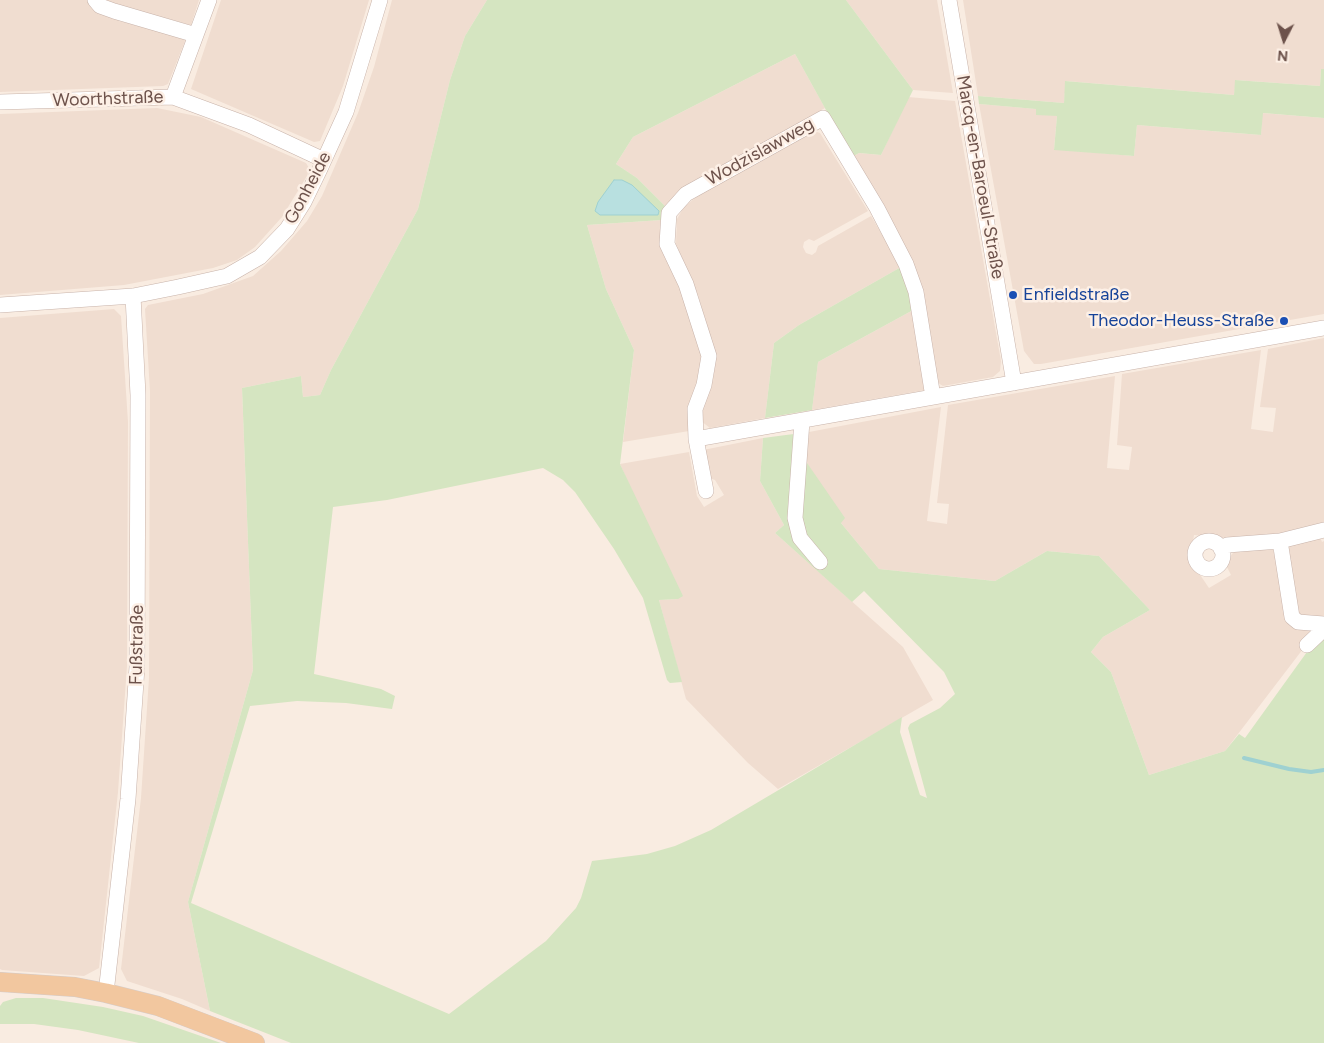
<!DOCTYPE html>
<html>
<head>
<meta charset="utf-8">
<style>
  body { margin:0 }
  #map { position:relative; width:1324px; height:1043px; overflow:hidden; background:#f9ece1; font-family:Figtree,sans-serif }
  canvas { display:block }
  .north { position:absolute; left:1259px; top:15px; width:50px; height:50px; -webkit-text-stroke:4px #fdf0e6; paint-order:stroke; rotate:185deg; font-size:14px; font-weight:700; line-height:20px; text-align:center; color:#6d524b }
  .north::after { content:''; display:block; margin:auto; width:18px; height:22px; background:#6d524b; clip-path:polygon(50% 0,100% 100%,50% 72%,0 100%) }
</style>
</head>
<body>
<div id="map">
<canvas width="1324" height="1043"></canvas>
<div class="north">N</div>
</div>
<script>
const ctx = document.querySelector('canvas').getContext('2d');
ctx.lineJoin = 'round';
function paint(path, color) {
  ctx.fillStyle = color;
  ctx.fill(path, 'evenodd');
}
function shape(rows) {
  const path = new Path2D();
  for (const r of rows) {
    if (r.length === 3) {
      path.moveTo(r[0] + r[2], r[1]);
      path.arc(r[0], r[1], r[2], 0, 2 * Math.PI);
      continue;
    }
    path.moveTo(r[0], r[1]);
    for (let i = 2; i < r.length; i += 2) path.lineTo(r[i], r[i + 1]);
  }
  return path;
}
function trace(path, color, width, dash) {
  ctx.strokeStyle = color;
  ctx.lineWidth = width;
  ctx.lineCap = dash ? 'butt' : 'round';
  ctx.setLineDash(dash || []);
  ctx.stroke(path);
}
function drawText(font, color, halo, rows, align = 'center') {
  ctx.font = font + ' Figtree,sans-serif';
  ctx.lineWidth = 5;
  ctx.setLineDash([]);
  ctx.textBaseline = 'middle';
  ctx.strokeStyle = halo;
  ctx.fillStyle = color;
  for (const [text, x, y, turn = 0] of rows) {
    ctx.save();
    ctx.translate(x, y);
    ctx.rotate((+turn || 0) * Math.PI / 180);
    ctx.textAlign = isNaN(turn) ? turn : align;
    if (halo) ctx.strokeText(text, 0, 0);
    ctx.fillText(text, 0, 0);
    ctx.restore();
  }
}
paint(shape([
  [0,0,88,0,120,17,119,21,183,37,185,41,168,84,163,86,0,92],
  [105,0,199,0,191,25,119,6],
  [221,0,369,0,343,86,320,141,314,142,191,89],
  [392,0,487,0,465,36,450,80,418,209,331,370,320,395,303,397,301,376,242,388,253,670,188,902,210,1011,182,999,127,981,121,969,141,798,149,678,150,391,145,309,148,305,203,294,253,276,281,251,307,221,322,196,358,113,374,67],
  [846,0,937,0,953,93,913,90],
  [963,0,1324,0,1324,69,1321,69,1320,86,1236,80,1234,95,1066,81,1064,103,978,96],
  [795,54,825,108,720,168,667,208,637,178,616,164,633,137],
  [908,97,955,101,1001,361,1000,371,993,377,943,386,938,383,923,300,852,157,859,153,881,155],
  [979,104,1037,109,1057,116,1054,149,1134,156,1137,125,1261,135,1262,113,1324,118,1324,314,1041,364,1034,364,1024,351],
  [157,108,201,117,306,163,309,168,307,176,282,217,255,247,237,260,213,268,124,285,0,295,0,114],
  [814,131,820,133,868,211,814,241,809,239,804,242,803,247,806,253,812,255,816,252,818,246,871,216,901,267,799,325,774,343,765,418,710,428,701,421,702,411,713,380,716,355,698,295,676,244,677,219,684,207,700,194],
  [662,220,702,355,699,377,689,405,689,431,623,442,634,350,606,289,587,225],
  [114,309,121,316,128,422,127,666,118,792,99,968,84,976,2,970,0,969,0,318],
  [915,309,925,390,812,410,818,362],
  [1324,338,1324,525,1295,532,1230,538,1194,535,1190,560,1209,588,1231,575,1227,567,1231,555,1236,550,1273,549,1290,622,1294,629,1313,626,1306,645,1225,751,1149,775,1111,672,1091,652,1103,637,1150,610,1099,556,1047,551,995,581,879,569,841,523,805,460,809,432,941,407,927,521,947,524,949,504,937,503,948,405,1115,376,1107,468,1129,470,1132,447,1117,445,1122,374,1261,350,1251,429,1273,432,1276,408,1260,407,1268,349],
  [763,438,760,481,784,525,775,533,903,647,933,700,778,789,748,763,686,699,659,600,678,599,620,464,689,452,697,496,704,507,724,495,715,480,707,477,703,450],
  [1320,537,1322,542,1324,541,1324,616,1306,619,1299,617,1288,545]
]), '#f0ddd0');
paint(shape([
  [487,0,846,0,913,90,881,155,859,153,852,157,795,54,633,137,616,164,637,178,667,208,662,220,587,225,606,289,634,350,620,464,683,596,678,599,659,600,682,682,670,683,667,680,643,598,614,549,575,492,563,480,543,468,387,500,333,507,314,674,381,689,395,696,392,709,346,703,297,701,250,706,191,903,449,1014,546,941,576,908,581,898,592,861,647,854,675,846,711,830,902,717,900,732,920,795,927,798,908,728,910,724,940,708,955,694,944,672,864,591,852,602,775,533,784,525,760,481,763,438,809,432,805,460,845,518,841,523,879,569,995,581,1047,551,1099,556,1150,610,1103,637,1091,652,1111,672,1149,775,1225,751,1239,734,1245,738,1312,645,1324,634,1324,1043,291,1043,210,1011,188,902,253,670,242,388,301,376,303,397,320,395,331,370,418,209,450,80,465,36],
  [1321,69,1324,69,1324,118,1263,113,1261,135,1137,125,1134,156,1054,150,1057,116,1036,115,1036,109,979,104,978,96,1064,103,1065,81,1234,95,1235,80,1320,86],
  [901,267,915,309,818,362,812,410,765,418,774,343,799,325],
  [16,998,43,998,103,1007,143,1016,221,1043,139,1043,78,1030,34,1024,0,1024,0,1006,3,1002]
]), '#d5e5c1');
const water = shape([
  [614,180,622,180,632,185,659,211,658,215,600,215,595,211,598,202,614,180]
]);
paint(water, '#b8e0e0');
trace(water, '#9fd1d1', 1);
trace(shape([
  [1244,758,1289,769,1311,772,1324,770]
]), '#9fd1d1', 4);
const minor = shape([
  [95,0,100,6,114,11,196,35],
  [949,0,1014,383],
  [173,97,209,0],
  [0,102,173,97,249,125,324,160],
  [0,305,133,296,178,287,227,276,260,257,287,229,304,202,320,169,346,112,380,0],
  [802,421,795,518,800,538,820,562],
  [696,439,1324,328],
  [706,491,696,439,695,409,704,385,709,356,686,284,667,244,669,213,686,194,823,118,877,208,906,264,916,292,933,397],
  [1280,541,1292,617,1298,622,1324,624],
  [1209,555,14],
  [1221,549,1227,545,1280,541,1324,530],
  [1307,645,1324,629],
  [106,993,128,799,137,667,138,395,133,296]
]);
const major = shape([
  [0,982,75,987,106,993,158,1006,255,1043]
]);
trace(minor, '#c8b3aa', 16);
trace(major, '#d3cbc9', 20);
trace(minor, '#fff', 15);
trace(major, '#f2c79f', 19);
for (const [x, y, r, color] of [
  [1013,295,5,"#1a4fb4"],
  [1284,321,5,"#1a4fb4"]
]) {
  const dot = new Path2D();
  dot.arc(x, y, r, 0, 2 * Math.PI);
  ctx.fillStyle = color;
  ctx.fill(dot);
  trace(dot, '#fdf0e6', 2);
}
drawText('18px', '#6d524b', '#fdf0e6', [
  ["Woorthstraße",108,99,-2],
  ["Wodzislawweg",760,152,-29],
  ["Marcq-en-Baroeul-Straße",980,177,80],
  ["Gonheide",308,188,-62],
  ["Fußstraße",137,645,-89]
]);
drawText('18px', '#164399', '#fdf0e6', [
  ["Enfieldstraße",1023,295],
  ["Theodor-Heuss-Straße",1274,321,"right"]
], 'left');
</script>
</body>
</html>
